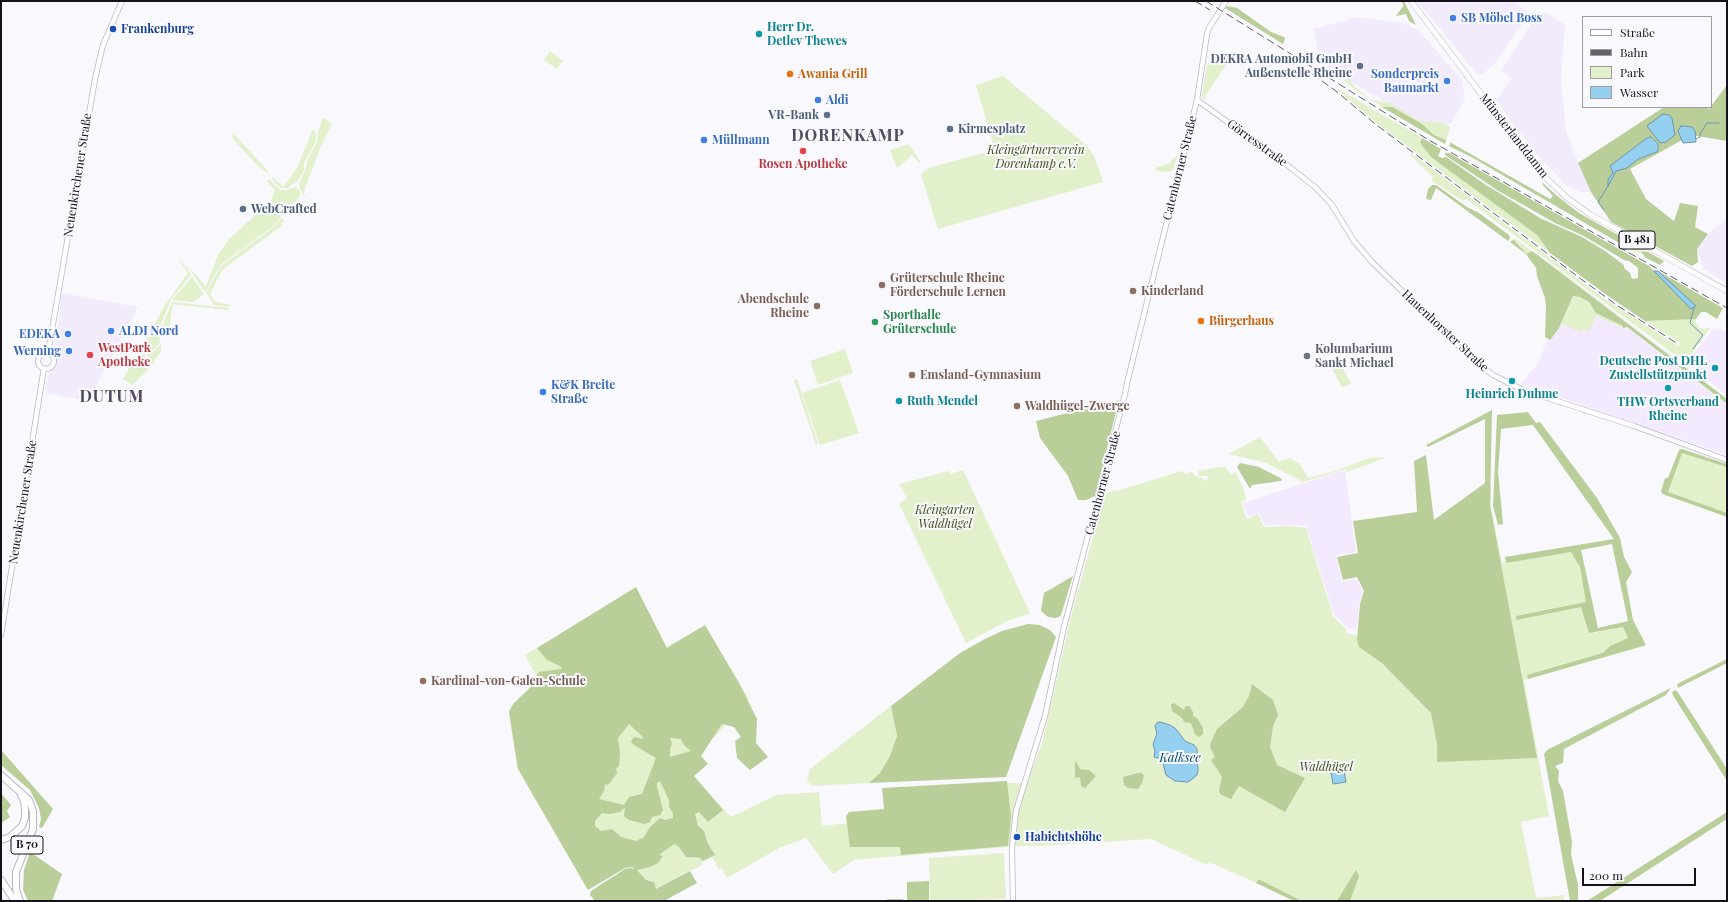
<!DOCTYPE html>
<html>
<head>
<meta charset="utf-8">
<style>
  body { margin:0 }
  #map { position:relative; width:1728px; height:902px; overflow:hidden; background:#f9f8fd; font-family:"Playfair Display",serif }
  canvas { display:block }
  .frame { position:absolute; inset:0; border:2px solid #14111a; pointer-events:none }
  .legend { position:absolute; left:1582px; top:16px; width:130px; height:92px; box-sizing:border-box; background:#f9f8fd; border:1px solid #9d9ca2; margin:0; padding:5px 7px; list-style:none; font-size:12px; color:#14111a }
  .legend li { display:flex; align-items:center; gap:8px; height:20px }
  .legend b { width:20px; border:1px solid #9d9ca2 }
  .scale { position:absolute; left:1582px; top:868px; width:114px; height:18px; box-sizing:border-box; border:2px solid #14111a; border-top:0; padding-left:5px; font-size:12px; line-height:14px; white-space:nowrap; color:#14111a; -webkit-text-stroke:3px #f9f8fd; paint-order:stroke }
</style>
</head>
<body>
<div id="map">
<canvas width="1728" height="902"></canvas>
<div class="frame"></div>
<ul class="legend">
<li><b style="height:5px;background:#fff"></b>Straße</li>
<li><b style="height:5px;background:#636169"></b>Bahn</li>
<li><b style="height:11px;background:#e2f0cc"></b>Park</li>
<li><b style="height:11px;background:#95d0f0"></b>Wasser</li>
</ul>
<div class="scale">200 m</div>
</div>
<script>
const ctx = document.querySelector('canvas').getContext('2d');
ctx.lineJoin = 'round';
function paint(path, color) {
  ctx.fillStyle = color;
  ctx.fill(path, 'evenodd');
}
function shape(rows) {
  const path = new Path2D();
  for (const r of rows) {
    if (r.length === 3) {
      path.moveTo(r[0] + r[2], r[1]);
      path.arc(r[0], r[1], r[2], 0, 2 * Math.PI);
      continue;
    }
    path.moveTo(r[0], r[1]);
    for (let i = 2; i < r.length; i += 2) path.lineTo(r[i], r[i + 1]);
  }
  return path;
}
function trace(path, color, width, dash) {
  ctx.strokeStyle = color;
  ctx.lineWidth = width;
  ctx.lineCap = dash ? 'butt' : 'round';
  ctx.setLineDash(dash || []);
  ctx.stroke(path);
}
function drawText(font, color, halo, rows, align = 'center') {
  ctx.font = font + ' "Playfair Display",serif';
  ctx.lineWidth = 4;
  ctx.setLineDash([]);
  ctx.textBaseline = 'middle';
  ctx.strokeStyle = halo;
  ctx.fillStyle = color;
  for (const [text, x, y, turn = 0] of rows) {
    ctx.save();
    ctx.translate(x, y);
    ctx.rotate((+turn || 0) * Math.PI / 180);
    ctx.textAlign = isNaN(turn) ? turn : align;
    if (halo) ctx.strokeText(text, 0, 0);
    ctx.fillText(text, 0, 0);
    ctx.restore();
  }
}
paint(shape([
  [1417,1,1512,1,1530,13,1495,63,1483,74,1478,75],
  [1542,13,1547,13,1565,25,1561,78,1566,131,1578,163,1591,192,1581,192,1566,185,1533,150,1496,101,1512,78,1501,70,1537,15],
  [1356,17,1404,23,1420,32,1462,80,1465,99,1451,124,1420,123,1320,63,1314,29],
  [1727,219,1727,283,1703,269,1697,249,1713,229],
  [62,293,138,307,88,401,45,393,48,375,56,367,57,361,54,356]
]), '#f2ebfc');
paint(shape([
  [1596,316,1623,328,1626,327,1727,405,1727,455,1521,384,1538,363,1555,321,1581,331],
  [1714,328,1720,329,1727,332,1727,396,1687,362],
  [1345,470,1356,552,1336,556,1342,582,1356,579,1363,591,1359,604,1357,630,1348,628,1334,615,1306,526,1290,525,1265,525,1259,513,1248,517,1243,503]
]), '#f4eaff');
paint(shape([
  [550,51,563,61,557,69,544,60],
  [1212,52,1226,65,1205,96,1206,98,1204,100,1202,95,1207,64,1211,62,1210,54],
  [1003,76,1086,145,1094,156,1103,182,938,229,921,174,928,168,995,150,976,85],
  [1348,76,1353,85,1370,99,1390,103,1420,121,1446,123,1450,128,1446,140,1434,135,1422,124,1388,108,1382,107,1357,91,1344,81],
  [1333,86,1421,137,1420,143,1431,157,1537,235,1550,253,1374,121],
  [323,118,332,124,320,148,303,194,315,203,302,194,299,184,306,168,308,158,317,143,318,131],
  [313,129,316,133,316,141,304,163,304,170,297,182,289,186,289,188,280,188,271,178,272,177,283,186,288,181,298,166],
  [234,134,268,171,267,173,258,166,233,139,232,136],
  [909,144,921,163,920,164,912,155,897,168,890,150],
  [1411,153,1602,297,1665,338,1678,346,1680,343,1645,321,1696,319,1696,323,1700,328,1704,329,1711,327,1689,357,1683,360,1679,358,1466,199,1463,201,1431,180,1433,177,1410,155],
  [1178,154,1173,170,1167,172,1156,171,1155,168,1168,164],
  [269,179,280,190,287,190,295,187,298,188,296,189,297,191,298,189,300,191,300,196,284,215,282,216,271,201,275,190,267,181],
  [270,202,281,217,276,224,220,265,206,291,204,291,191,271,180,258,206,286,219,253,229,239],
  [282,218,284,221,280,227,222,270,210,295,216,302,229,304,230,305,228,307,214,305,206,293,221,266,275,226],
  [1514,238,1559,270,1683,364,1532,251,1527,254,1516,241,1510,242],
  [1625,239,1648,252,1637,253,1628,248],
  [178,259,187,268,191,275,171,299,159,330,160,342,157,346,155,349,145,352,129,342,142,348,165,305,188,273],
  [192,277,204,294,193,302,172,300],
  [1573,296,1580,297,1589,302,1596,313,1623,326,1623,328,1596,316,1589,332,1582,329,1581,332,1561,324],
  [172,302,228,308,228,310,173,304,168,334,160,332],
  [126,343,144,353,148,360,147,371,132,385,123,379,139,351],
  [161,344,161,351,150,368,150,360,146,353,155,351],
  [845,349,853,373,818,385,810,361],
  [1340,364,1351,383,1342,388,1332,368],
  [797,379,818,444,816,445,794,380],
  [840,380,859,433,820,445,802,393],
  [1260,437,1279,462,1290,458,1300,464,1308,478,1335,471,1369,458,1387,457,1347,472,1346,469,1303,482,1266,463,1229,454],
  [1680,449,1727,465,1727,516,1664,495],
  [1219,467,1225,467,1231,474,1236,472,1244,490,1246,500,1241,502,1247,519,1258,514,1264,527,1290,526,1306,528,1333,616,1346,629,1346,633,1357,636,1363,637,1403,563,1479,496,1491,483,1491,507,1502,563,1578,550,1594,633,1633,625,1645,646,1524,680,1549,816,1521,822,1536,898,1564,895,1565,901,1297,901,1209,862,1207,865,1151,839,1038,846,1017,846,854,860,833,874,806,838,779,848,727,878,722,868,719,869,695,830,587,889,517,767,509,711,534,685,536,675,525,655,537,648,664,648,705,626,749,699,686,768,731,817,776,795,819,792,822,826,849,823,979,783,1027,783,1042,743,1071,616,1104,497,1107,493,1115,490,1117,491,1182,471,1186,474,1192,472,1195,476,1202,478,1204,481,1209,479,1208,476,1199,476,1198,471],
  [963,470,1030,613,1005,622,966,643,899,504,907,498,899,484,949,471,950,474],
  [891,706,897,736,890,756,880,773,869,783,811,786,807,779,810,769],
  [674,844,678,846,683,854,691,858,702,859,702,864,699,867,685,873,656,889,653,881,646,880,637,870,653,866,658,855],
  [1004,853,1006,899,930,901,929,858]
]), '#e2f0cc');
paint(shape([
  [1401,1,1404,1,1416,25,1409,21,1406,14,1396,16,1404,5],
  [1227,6,1237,8,1271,32,1284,37,1285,39,1283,44,1225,8],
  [1727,85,1727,141,1691,135,1630,169,1646,199,1674,221,1680,203,1698,206,1695,227,1708,234,1697,249,1698,262,1692,266,1611,222,1591,192,1578,163,1664,107,1705,107,1709,109],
  [1382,107,1392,107,1422,124,1434,135,1446,140,1445,144],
  [1422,138,1441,149,1438,156,1442,158,1446,157,1486,185,1540,218,1582,237,1605,251,1624,265,1624,268,1630,273,1632,279,1638,278,1638,268,1629,261,1624,260,1584,236,1555,223,1497,190,1445,155,1445,153,1449,153,1649,266,1654,271,1658,271,1723,308,1717,319,1706,312,1701,312,1696,319,1645,321,1608,296,1550,253,1537,235,1431,157,1420,143],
  [1451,142,1453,144,1550,199,1553,196,1542,184,1543,183,1556,195,1579,213,1625,239,1628,248,1473,158,1449,146],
  [1432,185,1436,185,1467,207,1479,213,1509,235,1510,238,1508,241,1436,188,1431,200,1426,199,1428,189],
  [1514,240,1527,254,1532,251,1727,399,1727,404,1627,327,1623,328,1623,326,1596,313,1589,302,1580,297,1573,296,1559,328,1550,340,1545,337,1546,308,1545,298,1537,276,1536,268,1526,254,1510,242],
  [1641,252,1648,252,1664,261,1660,265,1646,258],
  [1119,400,1095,496,1086,500,1078,500,1068,476,1040,438,1036,421],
  [1492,410,1490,505,1537,758,1437,762,1437,744,1431,713,1382,663,1359,647,1357,639,1360,604,1364,591,1357,577,1343,580,1337,557,1358,553,1353,521,1417,512,1414,461,1426,455,1434,520,1485,483,1485,419,1428,447,1426,445],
  [1528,412,1536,423,1540,422,1597,498,1620,538,1624,557,1632,572,1626,582,1633,620,1646,645,1528,679,1527,675,1603,653,1610,646,1628,638,1623,627,1589,633,1581,607,1516,620,1516,616,1586,602,1580,567,1571,552,1506,563,1505,557,1614,539,1533,425,1501,429,1498,472,1503,524,1498,525,1493,506,1497,415],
  [1612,544,1628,621,1598,628,1581,550],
  [1682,449,1727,464,1727,467,1682,453,1668,492,1727,513,1727,517,1663,494,1661,492,1665,478,1668,478,1679,450],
  [1240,463,1259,467,1282,479,1281,481,1252,485,1250,489,1237,467],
  [1073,576,1061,615,1059,617,1055,618,1048,617,1041,611,1044,593],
  [636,587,667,648,705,625,739,683,757,719,756,743,768,757,750,770,737,758,735,741,741,737,734,727,722,724,701,756,708,764,694,776,723,810,708,822,699,812,695,814,698,826,704,831,707,842,715,855,703,861,700,858,686,857,678,846,674,844,659,855,663,856,658,863,650,867,637,870,646,880,654,882,656,889,690,871,697,883,664,901,595,901,590,895,591,891,625,869,630,868,634,869,634,868,630,867,625,868,588,890,518,769,509,712,513,704,539,679,537,675,539,672,562,669,560,666,547,660,537,648],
  [629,724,643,737,642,739,635,737,633,738,631,742,634,745,656,758,642,794,629,797,624,805,599,799,604,791,605,784,607,785,610,783,617,773,616,769,619,766,620,753,618,738],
  [670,738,681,739,684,745,691,751,670,757,670,749,672,744],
  [660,781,669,800,669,807,673,813,673,818,665,820,660,818,650,827,644,837,636,841,621,837,612,829,601,831,595,826,595,821,602,813,610,814,620,812,624,808,625,809,624,816,629,820,645,824,650,822,652,817,660,815,663,810,657,787,657,783],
  [1028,624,1040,625,1050,630,1056,637,1006,777,869,783,880,773,890,756,897,736,891,706,960,653,985,639,1002,631],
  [1727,659,1727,663,1678,688,1677,685,1679,683],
  [1252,684,1273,700,1278,715,1273,726,1270,747,1277,765,1305,778,1285,812,1239,786,1231,799,1220,794,1219,790,1222,777,1211,760,1215,757,1210,747,1211,742,1217,729,1243,707,1249,696],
  [1671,688,1666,695,1564,749,1563,763,1555,766,1559,771,1558,781,1563,791,1572,842,1571,854,1578,885,1578,901,1570,901,1544,754,1547,750],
  [1674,690,1677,691,1727,769,1727,781,1674,697,1672,693],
  [1174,703,1184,710,1186,706,1189,706,1193,712,1193,716,1197,718,1203,728,1203,734,1199,737,1195,734,1191,723,1184,722,1182,718,1172,711,1171,704],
  [1,750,53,809,42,828,39,827,41,819,39,808,30,790,1,765],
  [1075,760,1080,769,1089,770,1096,776,1085,788,1081,786,1080,777,1075,778],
  [1138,773,1142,773,1144,776,1142,783,1138,789,1128,788,1124,785,1123,777],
  [1007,781,1011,817,1008,846,901,855,900,847,850,847,846,816,849,812,884,809,882,788],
  [1,793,11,805,7,811,10,817,1,823],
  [1727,812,1727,819,1600,901,1587,901],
  [30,852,62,874,52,901,28,901,23,890,24,870],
  [1356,870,1359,876,1350,901,1337,901],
  [1258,880,1260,880,1302,901,1294,901,1256,883],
  [929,881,929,901,884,901,888,899,902,899,907,901,907,882]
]), '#b9ce98');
const water = shape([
  [1663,114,1669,115,1672,118,1675,135,1666,142,1660,143,1647,126,1663,114],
  [1681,126,1692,127,1695,131,1696,142,1683,143,1678,131,1681,126],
  [1651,137,1658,144,1658,149,1657,152,1638,159,1627,168,1616,171,1608,186,1608,180,1613,172,1610,166,1647,138,1651,137],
  [1654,271,1658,271,1696,306,1691,309,1654,271],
  [1160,722,1170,725,1176,729,1185,741,1194,745,1197,749,1198,771,1197,775,1191,780,1188,782,1175,781,1166,775,1162,759,1154,757,1155,751,1153,744,1157,734,1155,726,1157,723,1160,722],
  [1344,770,1346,782,1333,784,1331,772,1333,771,1344,770]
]);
paint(water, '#95d0f0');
trace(water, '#6e97b0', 1);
trace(shape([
  [1696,139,1700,137,1700,134,1707,123,1719,123],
  [1604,210,1598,202,1608,186],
  [1693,349,1703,335,1690,323,1694,308]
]), '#6e97b0', 1);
const secondary = shape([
  [1197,100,1282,161,1315,187,1332,205,1354,241,1372,262,1469,356,1493,375,1523,390,1634,426,1727,460],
  [48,353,95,79,103,45,122,1],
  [46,361,8],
  [1,635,44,368],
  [1013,901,1012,848,1016,811,1045,716,1064,627,1125,394,1127,383,1197,100,1207,34,1209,28,1226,1]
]);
const primary = shape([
  [1411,1,1540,172,1566,197,1591,215,1727,291]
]);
const highway = shape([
  [1,775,29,800,33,811,33,829,16,872,16,889,20,901],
  [1,840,10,837,22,826,25,818,25,810,24,801,21,795],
  [1,880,15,901]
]);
trace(secondary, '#bcb4cf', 6);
trace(primary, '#bcb4cf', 6);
trace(highway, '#bcb4cf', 8);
trace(secondary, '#fff', 4.5);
trace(primary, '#fff', 5);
trace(highway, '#fff', 6);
trace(shape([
  [1195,1,1210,10],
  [1206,1,1427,139,1727,308],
  [1312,74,1336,91,1374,123,1581,279,1618,306,1678,344]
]), '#636169', 1, [8, 4]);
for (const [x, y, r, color] of [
  [1453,18,4,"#3f7fe0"],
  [113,29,4,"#1a4fb4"],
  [759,34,4,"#0f9aa8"],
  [1360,66,4,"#5c6f8a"],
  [790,74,4,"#e8710a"],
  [1447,81,4,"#3f7fe0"],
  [818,100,4,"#3f7fe0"],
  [827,115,4,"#5c6f8a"],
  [950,129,4,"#5c6f8a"],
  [704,140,4,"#3f7fe0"],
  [803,151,4,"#e0444e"],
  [243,209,4,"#5c6f8a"],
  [882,285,4,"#8d6e63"],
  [1133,291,4,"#8d6e63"],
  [817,306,4,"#8d6e63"],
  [1201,321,4,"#e8710a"],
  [875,322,4,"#2e9e5b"],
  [111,331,4,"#3f7fe0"],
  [68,334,4,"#3f7fe0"],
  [69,351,4,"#3f7fe0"],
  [90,355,4,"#e0444e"],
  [1307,356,4,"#6b7280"],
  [1715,368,4,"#0f9aa8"],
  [912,375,4,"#8d6e63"],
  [1512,381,4,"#0f9aa8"],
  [1668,388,4,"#0f9aa8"],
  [543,392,4,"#3f7fe0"],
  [899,401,4,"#0f9aa8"],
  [1017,406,4,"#8d6e63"],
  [423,681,4,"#8d6e63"],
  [1017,837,4,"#1a4fb4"]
]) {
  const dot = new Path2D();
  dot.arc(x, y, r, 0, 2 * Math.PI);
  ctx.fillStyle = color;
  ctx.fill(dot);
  trace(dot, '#f9f8fd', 1.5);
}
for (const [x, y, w] of [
  [1637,240,36],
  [27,845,32]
]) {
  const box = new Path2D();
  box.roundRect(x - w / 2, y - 9, w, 18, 3);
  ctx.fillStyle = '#f9f8fd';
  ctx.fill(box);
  trace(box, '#14111a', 1);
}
drawText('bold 11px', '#14111a', null, [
  ["B 481",1637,240],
  ["B 70",27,845]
]);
drawText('bold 12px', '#366cbe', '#f9f8fd', [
  ["SB Möbel Boss",1461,18],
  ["Sonderpreis",1439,74,"right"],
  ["Baumarkt",1439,88,"right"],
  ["Aldi",826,100],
  ["Müllmann",712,140],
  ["ALDI Nord",119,331],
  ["EDEKA",60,334,"right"],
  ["Werning",61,351,"right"],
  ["K&K Breite",551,385],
  ["Straße",551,399]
], 'left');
drawText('bold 12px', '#0d838f', '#f9f8fd', [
  ["Herr Dr.",767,27],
  ["Detlev Thewes",767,41],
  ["Deutsche Post DHL",1707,361,"right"],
  ["Zustellstützpunkt",1707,375,"right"],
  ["Heinrich Duhme",1512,394,"center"],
  ["Ruth Mendel",907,401],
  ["THW Ortsverband",1668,402,"center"],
  ["Rheine",1668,416,"center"]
], 'left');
drawText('bold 12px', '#164399', '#f9f8fd', [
  ["Frankenburg",121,29],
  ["Habichtshöhe",1025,837]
], 'left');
drawText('bold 12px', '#4e5e75', '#f9f8fd', [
  ["DEKRA Automobil GmbH",1352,59],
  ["Außenstelle Rheine",1352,73],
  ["VR-Bank",819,115],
  ["Kirmesplatz",958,129,"left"],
  ["WebCrafted",251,209,"left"]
], 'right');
drawText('bold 12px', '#c56008', '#f9f8fd', [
  ["Awania Grill",798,74],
  ["Bürgerhaus",1209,321]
], 'left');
drawText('12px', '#14111a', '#f9f8fd', [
  ["Münsterlanddamm",1514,136,52],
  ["Görresstraße",1257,143,36],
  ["Catenhorner Straße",1180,168,-76],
  ["Neuenkirchener Straße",78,175,-81],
  ["Hauenhorster Straße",1445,331,43],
  ["Catenhorner Straße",1103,483,-75],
  ["Neuenkirchener Straße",23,502,-81]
]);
drawText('italic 12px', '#3d4f15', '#f9f8fd', [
  ["Kleingärtnerverein",1036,150],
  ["Dorenkamp e.V.",1036,164],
  ["Kleingarten",945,510],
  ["Waldhügel",945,524],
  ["Waldhügel",1326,767]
]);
drawText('bold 12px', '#be3a42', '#f9f8fd', [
  ["Rosen Apotheke",803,164],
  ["WestPark",98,348,"left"],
  ["Apotheke",98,362,"left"]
]);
drawText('bold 12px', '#785e54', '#f9f8fd', [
  ["Grüterschule Rheine",890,278],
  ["Förderschule Lernen",890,292],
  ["Kinderland",1141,291],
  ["Abendschule",809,299,"right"],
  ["Rheine",809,313,"right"],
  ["Emsland-Gymnasium",920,375],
  ["Waldhügel-Zwerge",1025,406],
  ["Kardinal-von-Galen-Schule",431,681]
], 'left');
drawText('bold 12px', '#27864d', '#f9f8fd', [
  ["Sporthalle",883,315],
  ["Grüterschule",883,329]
], 'left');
drawText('bold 12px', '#5b616d', '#f9f8fd', [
  ["Kolumbarium",1315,349],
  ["Sankt Michael",1315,363]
], 'left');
drawText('italic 13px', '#00506f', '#f9f8fd', [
  ["Kalksee",1180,758]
]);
ctx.letterSpacing = '1px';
drawText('bold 16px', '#514a61', '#f9f8fd', [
  ["DORENKAMP",848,136],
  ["DUTUM",112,397]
]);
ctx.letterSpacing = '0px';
</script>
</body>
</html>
